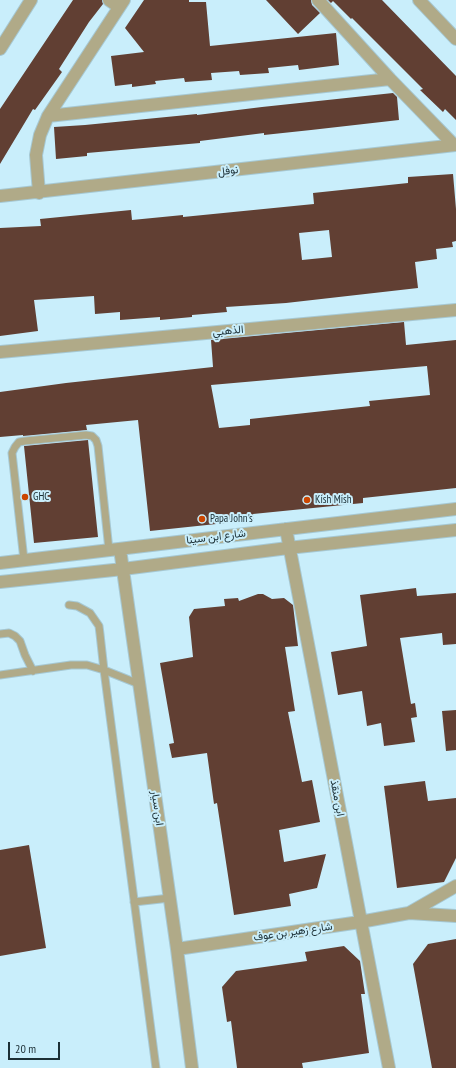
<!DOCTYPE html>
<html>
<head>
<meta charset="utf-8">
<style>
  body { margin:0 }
  #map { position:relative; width:456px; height:1068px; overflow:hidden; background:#c9eefb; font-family:"PT Sans Narrow",sans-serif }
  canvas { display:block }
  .scale { position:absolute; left:8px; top:1042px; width:52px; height:18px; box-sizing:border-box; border:2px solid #1c2f35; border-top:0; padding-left:5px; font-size:12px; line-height:14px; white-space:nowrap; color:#1c2f35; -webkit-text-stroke:3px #c9eefb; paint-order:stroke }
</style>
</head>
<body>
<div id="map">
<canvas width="456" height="1068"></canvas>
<div class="scale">20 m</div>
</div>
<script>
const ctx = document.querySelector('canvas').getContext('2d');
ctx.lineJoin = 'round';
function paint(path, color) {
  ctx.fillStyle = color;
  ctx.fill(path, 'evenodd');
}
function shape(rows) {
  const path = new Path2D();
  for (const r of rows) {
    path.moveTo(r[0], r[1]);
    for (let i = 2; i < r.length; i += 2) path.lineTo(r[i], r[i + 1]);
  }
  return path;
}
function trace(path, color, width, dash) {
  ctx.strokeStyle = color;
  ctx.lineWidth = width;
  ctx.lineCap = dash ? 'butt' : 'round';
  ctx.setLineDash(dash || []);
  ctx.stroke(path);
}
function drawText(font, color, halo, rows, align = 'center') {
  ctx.font = font + ' "PT Sans Narrow",Vazirmatn,sans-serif';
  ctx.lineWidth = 4;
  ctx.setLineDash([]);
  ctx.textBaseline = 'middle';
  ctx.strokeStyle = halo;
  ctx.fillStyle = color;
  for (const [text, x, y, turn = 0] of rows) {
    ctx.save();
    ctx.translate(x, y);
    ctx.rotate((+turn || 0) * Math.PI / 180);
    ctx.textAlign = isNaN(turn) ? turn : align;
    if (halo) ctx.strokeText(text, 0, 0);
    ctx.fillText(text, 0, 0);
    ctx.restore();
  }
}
paint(shape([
  [73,0,102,0,103,4,89,22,59,69,62,72,35,110,33,109,0,164,0,109],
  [144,0,189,0,189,2,206,2,210,46,336,33,339,65,299,70,298,65,268,68,269,73,240,75,239,71,211,73,212,80,185,82,184,78,155,81,156,84,132,87,132,84,115,86,111,56,144,52,125,28],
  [266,0,311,0,312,5,320,13,298,34],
  [328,0,382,0,456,76,456,120,445,109,443,112,420,90,423,89,352,18,351,19,333,1,331,3],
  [393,93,397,97,399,120,311,130,264,135,264,133,200,141,200,143,87,153,87,156,56,159,54,127,85,125,197,114,197,115,262,107],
  [453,174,456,209,456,241,452,242,453,247,436,249,437,259,415,262,418,288,286,303,226,307,227,312,192,315,192,317,160,320,160,317,120,320,120,312,95,314,94,296,34,300,38,331,0,336,0,228,41,226,40,219,131,210,132,220,183,215,183,217,314,204,313,193,408,183,408,177],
  [329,230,332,257,302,260,299,233],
  [404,322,406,345,456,340,456,488,363,498,363,503,253,514,254,520,150,531,138,420,86,425,87,430,23,436,23,435,0,437,0,392,66,383,213,367,211,340],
  [427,366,430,395,369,401,370,406,250,419,250,425,219,428,211,385],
  [88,440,98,537,34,543,24,446],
  [416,588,417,596,456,593,456,644,443,645,442,633,400,638,411,704,415,703,417,717,411,718,415,742,384,746,381,723,367,726,362,691,338,695,331,652,367,646,360,595],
  [258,594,263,594,272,599,284,598,293,605,298,646,285,647,295,711,288,712,302,782,312,780,320,822,279,830,284,862,326,854,317,888,289,894,291,906,234,915,217,803,214,804,207,753,172,758,169,744,174,743,160,663,193,657,189,617,194,609,225,606,224,599,238,598,239,601],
  [456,710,456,750,446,751,442,711],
  [425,781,428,801,456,798,456,858,444,882,397,888,384,786],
  [29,845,46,948,0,956,0,850],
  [456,939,456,1068,432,1068,413,964,428,944],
  [344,946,360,961,365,994,361,994,369,1053,302,1063,303,1068,237,1068,231,1021,227,1022,222,987,236,971,307,961,305,952]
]), '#613f33');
const lane = shape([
  [24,560,12,453,15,447,19,442,25,441,86,435,92,436,96,440,98,446,109,550],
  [69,605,77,606,90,613,99,626,100,634,104,670,156,1068],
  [0,634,9,633,15,636,20,641,25,655,33,671],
  [0,675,71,665,87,665,104,670,139,684],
  [134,902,170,898]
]);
const street = shape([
  [109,0,119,7],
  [318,0,390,79,454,145],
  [419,0,456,39],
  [0,49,31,0],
  [48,116,390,79],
  [39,193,36,155,40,135,48,116,124,0],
  [0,196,456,145],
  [0,352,456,310],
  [286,529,389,1068],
  [120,549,177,949,192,1068],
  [0,563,456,509],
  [0,582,123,569,288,548,456,530],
  [409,913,456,886],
  [177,949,360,922,409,913,456,916]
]);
trace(lane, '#a6c8d3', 9);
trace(street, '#a6c8d3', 14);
trace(lane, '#b0aa88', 7);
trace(street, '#b0aa88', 12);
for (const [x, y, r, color] of [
  [25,497,4,"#cb4601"],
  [307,500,4,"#cb4601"],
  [202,519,4,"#cb4601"]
]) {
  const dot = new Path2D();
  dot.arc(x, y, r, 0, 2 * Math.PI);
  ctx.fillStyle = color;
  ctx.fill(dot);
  trace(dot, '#c9eefb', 1.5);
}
drawText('11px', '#1c2f35', '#c9eefb', [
  ["نوفل",228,171,-7],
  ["الذهبي",228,331,-5],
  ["شارع ابن سينا",216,537,-7],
  ["ابن منقذ",337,798,79],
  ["ابن سيار",157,808,82],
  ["شارع زهير بن عوف",293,932,-8]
]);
drawText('11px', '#1c2f35', '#c9eefb', [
  ["GHC",33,497],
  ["Kish Mish",315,500],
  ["Papa John's",210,519]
], 'left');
</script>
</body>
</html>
